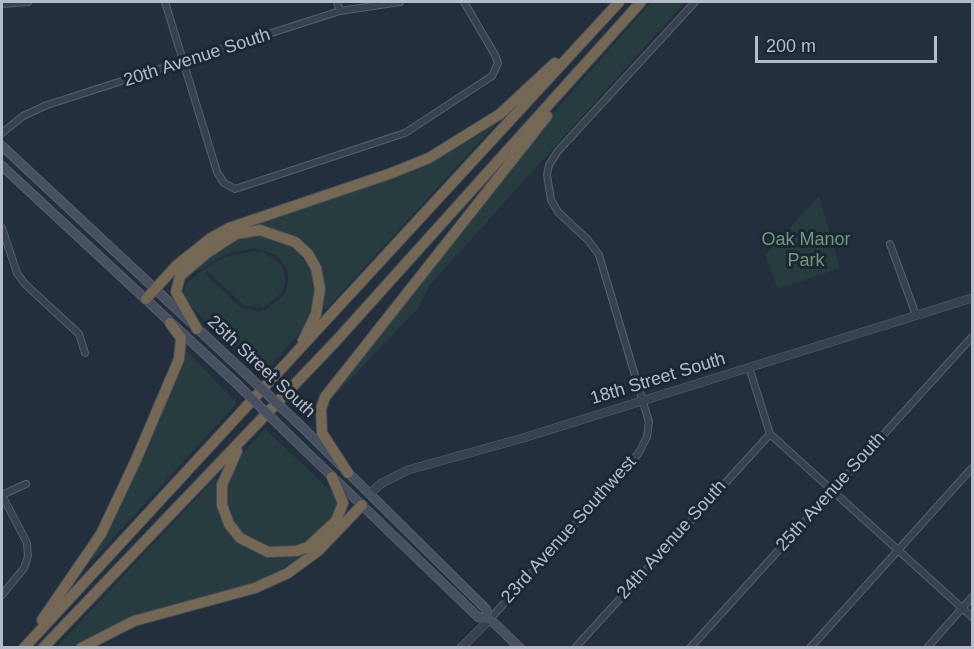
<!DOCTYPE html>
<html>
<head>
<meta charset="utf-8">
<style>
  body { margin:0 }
  #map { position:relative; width:974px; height:649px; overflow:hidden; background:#242f3e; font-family:Helvetica,sans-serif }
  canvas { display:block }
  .frame { position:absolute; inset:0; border:3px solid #b4bcc9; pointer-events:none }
  .scale { position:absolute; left:755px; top:36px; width:182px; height:27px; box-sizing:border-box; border:3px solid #b4bcc9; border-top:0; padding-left:8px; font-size:18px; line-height:21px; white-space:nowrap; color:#b4bcc9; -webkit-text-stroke:4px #1d2633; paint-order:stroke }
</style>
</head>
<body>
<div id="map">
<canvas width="974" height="649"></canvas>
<div class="frame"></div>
<div class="scale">200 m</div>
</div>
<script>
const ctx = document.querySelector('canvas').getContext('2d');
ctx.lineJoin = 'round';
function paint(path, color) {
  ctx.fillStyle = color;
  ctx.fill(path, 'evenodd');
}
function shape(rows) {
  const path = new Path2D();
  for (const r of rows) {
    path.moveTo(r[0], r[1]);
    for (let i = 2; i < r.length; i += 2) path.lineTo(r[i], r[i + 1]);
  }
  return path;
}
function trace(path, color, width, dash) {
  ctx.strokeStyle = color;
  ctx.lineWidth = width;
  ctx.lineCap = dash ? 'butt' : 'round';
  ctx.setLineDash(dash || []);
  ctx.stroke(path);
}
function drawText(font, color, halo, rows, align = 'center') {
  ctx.font = font + ' Helvetica,sans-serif';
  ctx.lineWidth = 6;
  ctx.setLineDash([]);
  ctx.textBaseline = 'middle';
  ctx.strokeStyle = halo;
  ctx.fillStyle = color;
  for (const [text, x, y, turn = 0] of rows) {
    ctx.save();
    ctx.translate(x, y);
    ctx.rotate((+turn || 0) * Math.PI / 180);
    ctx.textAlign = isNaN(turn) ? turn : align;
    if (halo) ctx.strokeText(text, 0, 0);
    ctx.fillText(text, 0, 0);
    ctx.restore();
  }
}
paint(shape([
  [651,2,685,2,429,286,418,308,328,403,326,398,538,131],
  [492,122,494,126,326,309,322,307,323,290,295,239,270,228,244,229,297,207,362,187],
  [819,196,840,268,778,289,765,255],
  [252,235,265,235,287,243,297,250,309,266,316,289,315,305,307,325,263,374,188,304,184,292,186,284,200,272,225,257,252,251,263,252,282,265,286,280,281,293,264,307,245,306,207,271,204,273,240,307,259,312,267,309,283,296,287,289,288,272,281,259,276,255,256,248,228,253,193,273,180,289,186,274,233,239],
  [186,350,237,403,90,563,87,561,137,463],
  [265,429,332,492,337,501,336,514,303,545,275,550,245,539,229,519,224,486,235,461],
  [215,478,219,479,216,489,219,517,233,539,244,547,260,555,277,558,292,556,316,547,301,558,246,587,162,607,111,627,71,647,56,648]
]), '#263c3f');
const minor = shape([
  [165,2,217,172,224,183,235,189,405,133,492,76,498,63,495,55,464,2],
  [337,2,340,11],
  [2,4,28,2],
  [2,133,23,116,47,105,340,11,400,2],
  [2,228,17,273,25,284,79,334,85,353],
  [890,244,916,315],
  [749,367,770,434,972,617],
  [2,495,27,543,28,556,24,568,2,595],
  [2,495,26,484],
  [490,619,638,454,647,437,649,422,599,255,588,240,558,212,551,200,547,175,549,165,558,151,695,2],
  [575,648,770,434],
  [690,648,972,337],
  [810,648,972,468],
  [927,648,972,597]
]);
const tertiary = shape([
  [369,494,382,483,408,470,523,438,972,298],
  [461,648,490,619]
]);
const secondary = shape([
  [2,146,245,373],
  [2,166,236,383],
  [301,426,486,609,490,619,520,648],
  [291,437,478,617,490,619]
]);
const motorway = shape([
  [146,299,176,266,211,238,229,228,389,174,429,158,500,114,555,63],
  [197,329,176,292,180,276,207,253,236,234,260,230,295,242,308,254,316,268,320,289,316,314,303,341],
  [237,451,222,485,222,505,229,524,240,538,268,552,296,551,308,547,336,521,343,503,332,477],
  [348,473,322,433,321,409,325,397,547,116],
  [42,620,101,534,136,460,179,359,181,338,170,323],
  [24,648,619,2],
  [43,648,336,341,641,2],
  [81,648,134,621,255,588,288,573,318,551,362,505]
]);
trace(minor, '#565f6c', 8);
trace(tertiary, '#565f6c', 9);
trace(secondary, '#565f6c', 10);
trace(motorway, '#434c59', 12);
trace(minor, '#38414e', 6);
trace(tertiary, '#38414e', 8);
trace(secondary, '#465061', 8);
trace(motorway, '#746855', 10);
const secondaryBridge = shape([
  [245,373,301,426],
  [236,383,291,437]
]);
trace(secondaryBridge, '#565f6c', 10, []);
trace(secondaryBridge, '#465061', 8);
drawText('18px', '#b4bcc9', '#1d2633', [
  ["20th Avenue South",197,58,-18],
  ["25th Street South",261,367,43],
  ["18th Street South",658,379,-17],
  ["25th Avenue South",831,492,-48],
  ["23rd Avenue Southwest",569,530,-48],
  ["24th Avenue South",672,540,-48]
]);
drawText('18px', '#6b9a76', '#1d2633', [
  ["Oak Manor",806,240],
  ["Park",806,261]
]);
</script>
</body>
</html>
